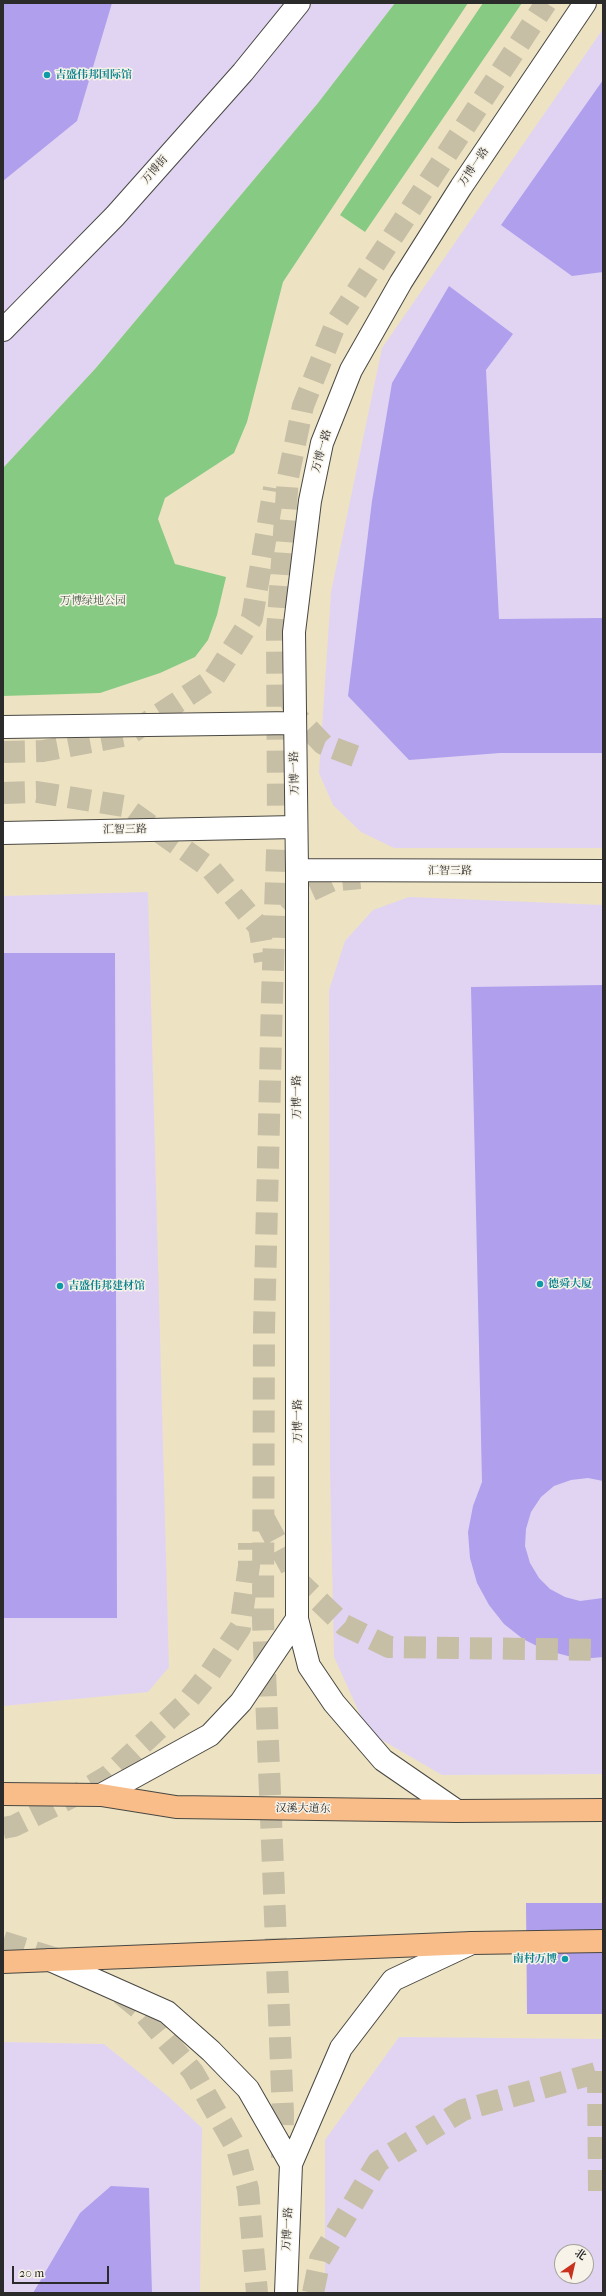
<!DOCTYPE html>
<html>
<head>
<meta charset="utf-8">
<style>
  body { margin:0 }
  #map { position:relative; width:606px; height:2296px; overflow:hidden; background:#ede3c3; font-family:"IM FELL French Canon","Noto Serif SC",serif }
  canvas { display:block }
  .frame { position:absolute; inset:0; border:4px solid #2b2b2b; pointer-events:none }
  .north { position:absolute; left:554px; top:2244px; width:40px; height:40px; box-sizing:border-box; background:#f7f3e8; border:1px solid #a5a39c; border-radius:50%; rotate:34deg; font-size:11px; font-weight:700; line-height:16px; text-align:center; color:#2b2b2b }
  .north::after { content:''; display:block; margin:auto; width:14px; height:18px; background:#c8321e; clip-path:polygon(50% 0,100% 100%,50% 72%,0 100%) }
  .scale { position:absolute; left:12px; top:2266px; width:97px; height:18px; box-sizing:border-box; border:2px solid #2b2b2b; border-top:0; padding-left:5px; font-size:12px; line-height:14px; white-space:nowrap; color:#2b2b2b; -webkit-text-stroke:3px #f7f3e8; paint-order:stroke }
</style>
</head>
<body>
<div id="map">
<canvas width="606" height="2296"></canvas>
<div class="frame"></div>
<div class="north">北</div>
<div class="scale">20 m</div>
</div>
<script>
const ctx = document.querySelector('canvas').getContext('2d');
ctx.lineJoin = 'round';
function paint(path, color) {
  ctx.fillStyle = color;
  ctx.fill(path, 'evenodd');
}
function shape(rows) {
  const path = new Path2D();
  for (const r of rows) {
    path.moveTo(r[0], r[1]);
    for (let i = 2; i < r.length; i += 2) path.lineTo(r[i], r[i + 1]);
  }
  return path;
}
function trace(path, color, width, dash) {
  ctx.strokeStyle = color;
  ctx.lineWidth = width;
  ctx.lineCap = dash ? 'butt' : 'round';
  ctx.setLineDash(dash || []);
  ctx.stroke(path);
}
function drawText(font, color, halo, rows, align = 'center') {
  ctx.font = font + ' "IM FELL French Canon","Noto Serif SC",serif';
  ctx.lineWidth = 3;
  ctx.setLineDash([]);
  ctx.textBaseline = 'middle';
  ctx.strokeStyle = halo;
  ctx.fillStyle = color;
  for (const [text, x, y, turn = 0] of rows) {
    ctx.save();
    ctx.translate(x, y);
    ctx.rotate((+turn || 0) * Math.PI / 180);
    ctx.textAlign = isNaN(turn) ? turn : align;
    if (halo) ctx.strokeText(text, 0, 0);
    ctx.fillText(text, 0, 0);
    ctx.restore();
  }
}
paint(shape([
  [3,3,395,3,318,103,95,369,3,468],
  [603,29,603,848,394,848,361,832,333,805,319,773,331,592,382,348],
  [148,892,169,1667,148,1692,3,1706,3,896],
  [409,897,603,905,603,1774,442,1775,368,1732,334,1657,330,1469,329,990,345,941,373,910],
  [399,2037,603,2039,603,2293,325,2293,325,2140],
  [562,2252,586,2252,586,2276,562,2276],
  [3,2042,104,2044,168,2096,202,2128,200,2293,3,2293]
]), '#e1d4f3');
paint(shape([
  [395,3,468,3,283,282,247,422,234,453,165,498,158,519,175,564,226,577,217,615,208,640,195,657,160,673,100,693,3,696,3,468,95,369,318,103],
  [483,3,522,3,365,232,340,215]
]), '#87ca83');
paint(shape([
  [3,3,112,3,77,121,3,181],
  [603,80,603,272,572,276,501,225],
  [449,286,513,334,486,370,499,619,603,618,603,753,500,753,409,760,348,696,372,501,392,383],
  [3,953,115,953,117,1618,3,1618],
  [603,985,603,1481,588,1478,571,1480,554,1486,541,1497,531,1512,526,1529,525,1546,530,1563,539,1578,550,1589,565,1597,580,1601,603,1598,603,1657,592,1658,568,1656,545,1650,523,1639,504,1624,489,1605,477,1583,470,1558,468,1532,473,1506,482,1482,471,987],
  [526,1903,603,1903,603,2014,527,2014],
  [111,2186,149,2188,152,2293,33,2293,80,2213]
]), '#b09fec');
trace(shape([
  [291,702,298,718,323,744,363,759],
  [3,752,43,751,128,735,214,678,252,618,274,488],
  [3,793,37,792,123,806,210,868,259,927,265,961],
  [286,911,305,893,331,881,360,878],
  [265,1520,298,1581,344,1625,389,1647,603,1650],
  [3,1828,14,1826,76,1795,108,1776,185,1704,210,1673,240,1628,249,1566,249,1543],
  [3,1942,57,1959],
  [121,1994,142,2011,193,2072,237,2149,248,2189,257,2293],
  [598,2071,599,2191],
  [282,2158,283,2114,263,1621,264,1329,272,997,278,823,277,632,288,477,303,406,336,323,546,3],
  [313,2293,320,2259,378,2162,463,2110,603,2071]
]), '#c6bea5', 22, [22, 11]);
const minor = shape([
  [3,330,115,216,243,72,299,3],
  [3,727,294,723],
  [3,833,296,827],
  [297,870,603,871],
  [101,1795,210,1735,241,1702,297,1619],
  [457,1811,383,1760,334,1703,309,1666,297,1619,297,870,294,632,310,501,322,443,351,370,401,282,461,187,585,3],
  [50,1960,167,2012,211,2051,248,2089,291,2164],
  [286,2293,291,2164,341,2048,393,1980,472,1943]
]);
const major = shape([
  [3,1794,101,1795,176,1807,457,1811,603,1810],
  [3,1962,472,1943,603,1941]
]);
trace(minor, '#484742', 24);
trace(major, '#484742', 24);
trace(minor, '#fff', 22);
trace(major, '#f8bd89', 22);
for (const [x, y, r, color] of [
  [47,75,4,"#0f9aa8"],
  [540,1284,4,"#0f9aa8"],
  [60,1286,4,"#0f9aa8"],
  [565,1959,4,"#0f9aa8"]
]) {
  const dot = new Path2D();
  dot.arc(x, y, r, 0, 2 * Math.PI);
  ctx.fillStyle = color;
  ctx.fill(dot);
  trace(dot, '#f7f3e8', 1.5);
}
drawText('bold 11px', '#0d838f', '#f7f3e8', [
  ["吉盛伟邦国际馆",55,75],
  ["德舜大厦",548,1284],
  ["吉盛伟邦建材馆",68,1286],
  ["南村万博",557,1959,"right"]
], 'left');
drawText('11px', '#2b2b2b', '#f7f3e8', [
  ["万博一路",474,167,-56],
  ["万博街",155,170,-49],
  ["万博一路",322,451,-74],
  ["万博一路",295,773,-91],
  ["汇智三路",125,830,-1],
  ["汇智三路",450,871],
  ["万博一路",297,1097,-90],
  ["万博一路",298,1421,-90],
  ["汉溪大道东",303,1809,1],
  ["万博一路",288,2229,-87]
]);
drawText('11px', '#475b45', '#f7f3e8', [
  ["万博绿地公园",93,601]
]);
</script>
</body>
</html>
